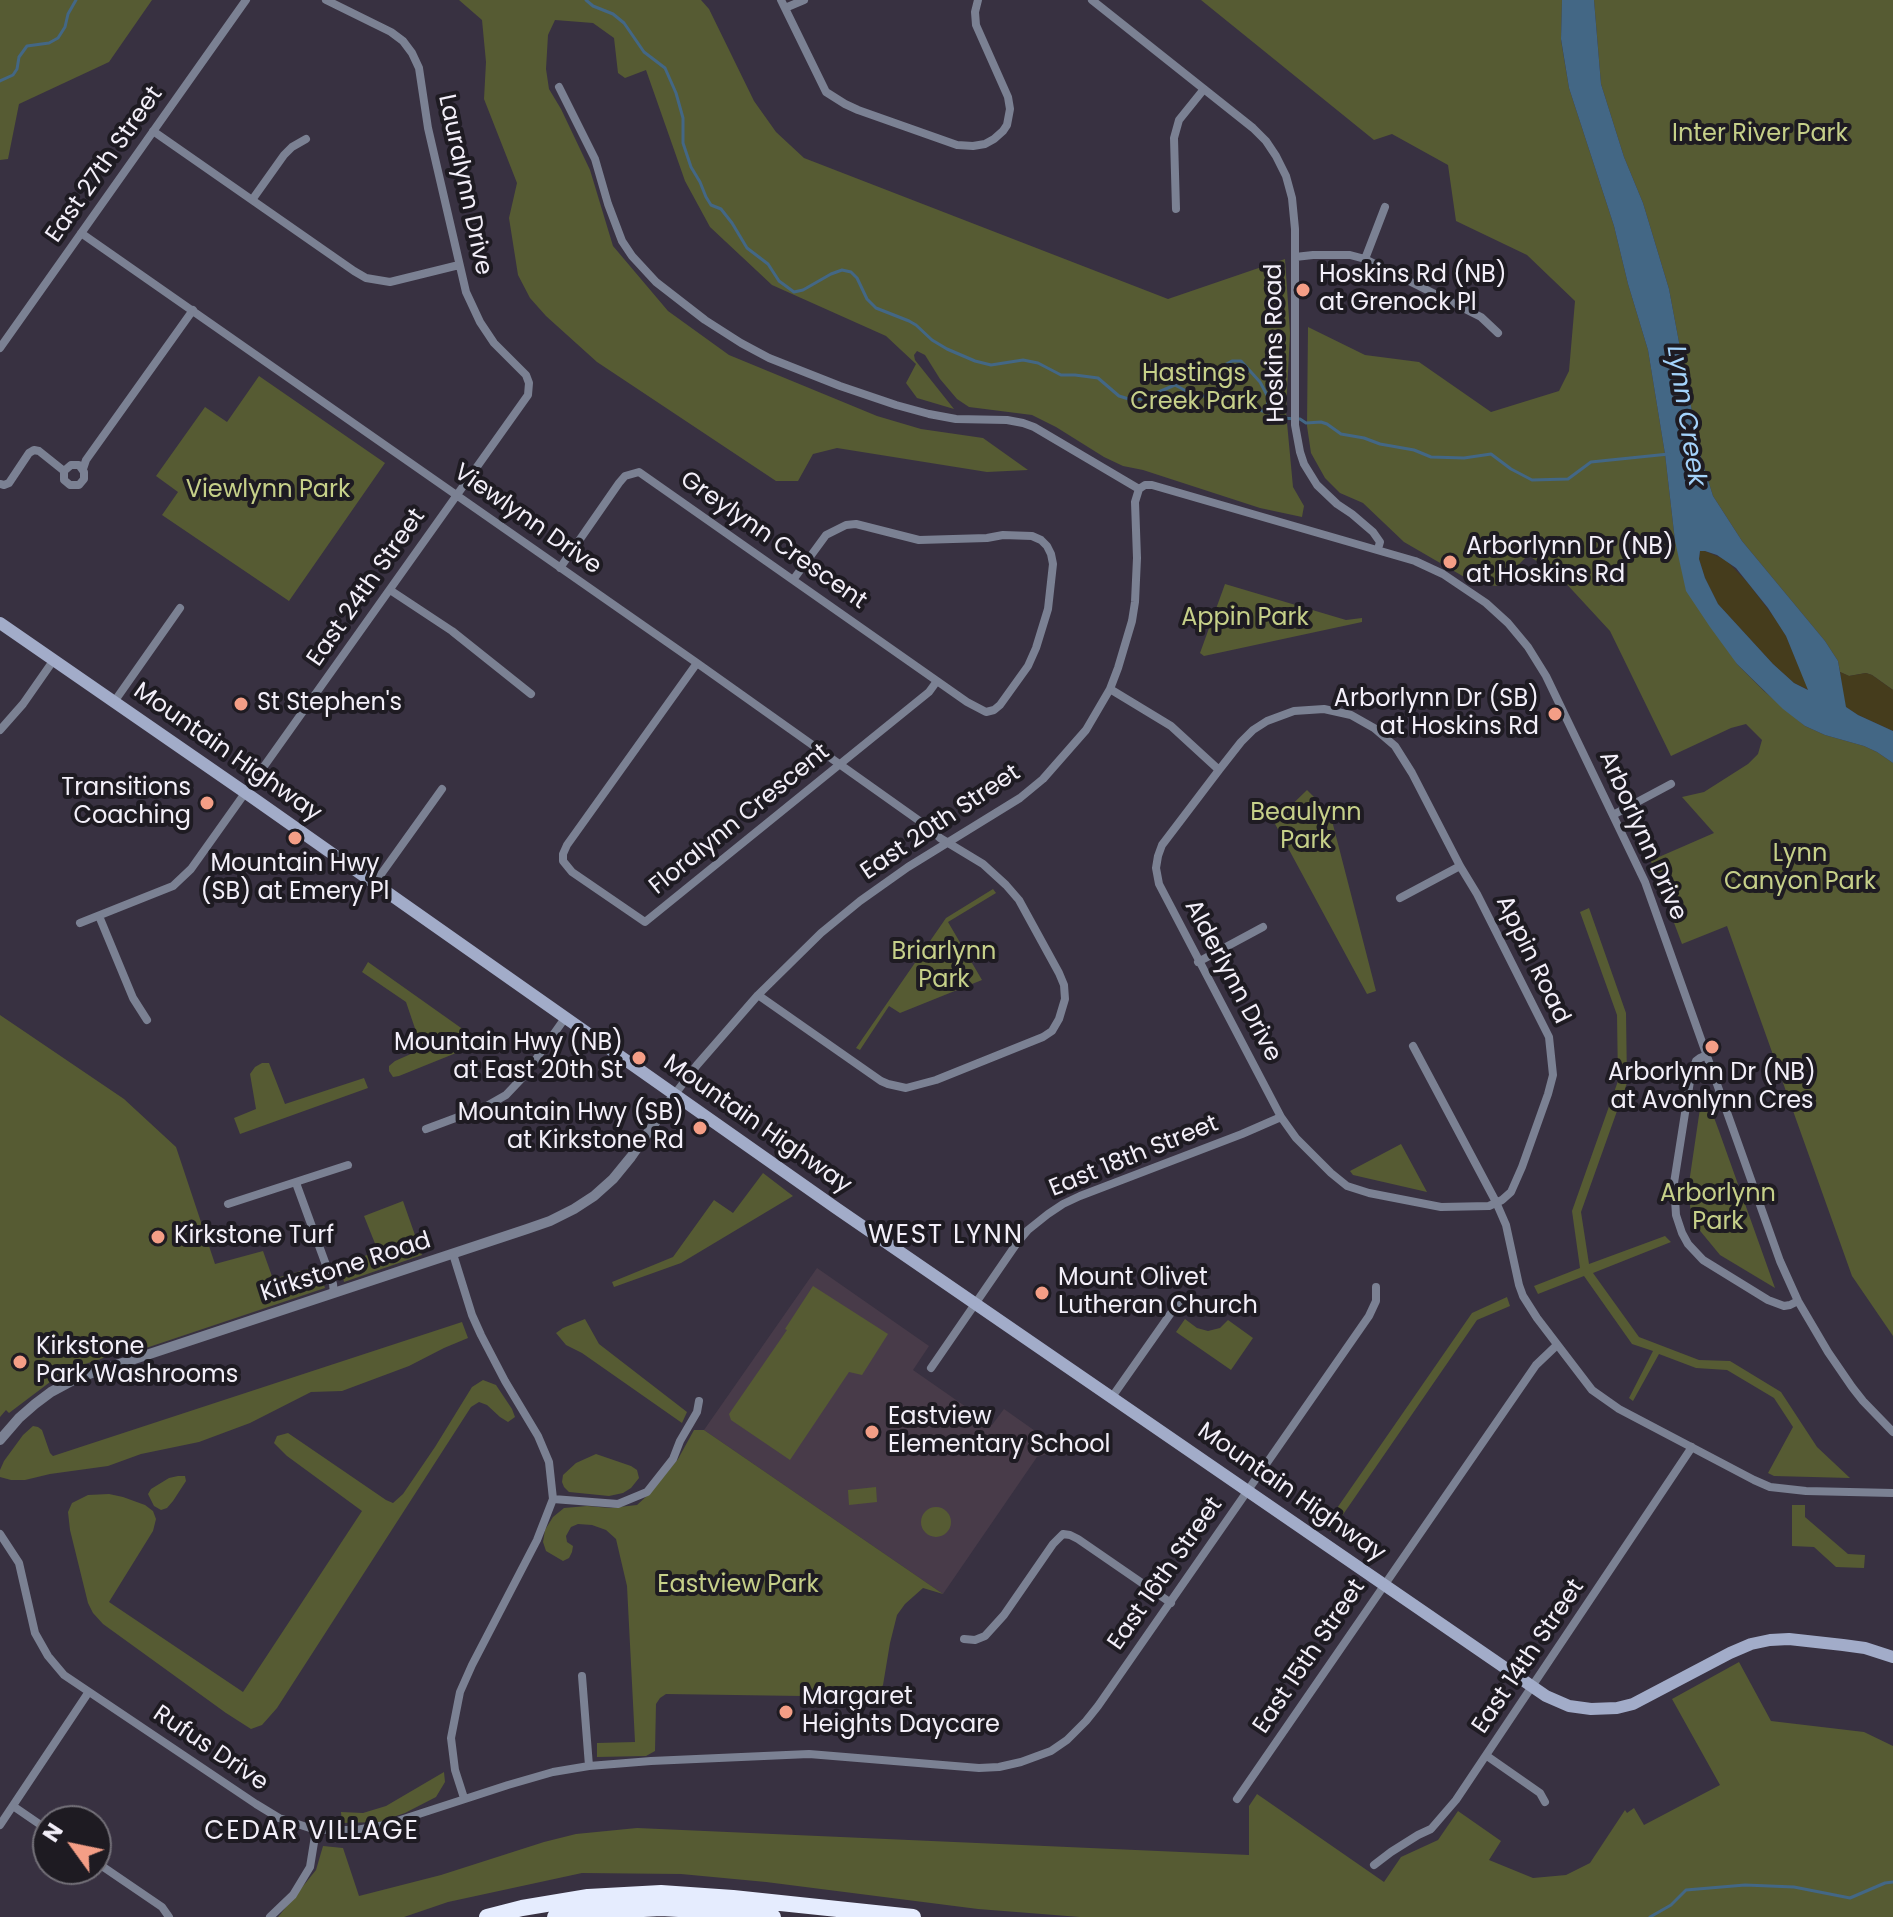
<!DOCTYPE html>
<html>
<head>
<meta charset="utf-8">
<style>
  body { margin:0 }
  #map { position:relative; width:1893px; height:1917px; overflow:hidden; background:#383141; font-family:Poppins,sans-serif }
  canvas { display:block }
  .north { position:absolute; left:32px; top:1805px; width:80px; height:80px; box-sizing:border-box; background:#1e1b22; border:2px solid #737078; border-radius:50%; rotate:303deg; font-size:22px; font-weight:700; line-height:32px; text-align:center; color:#f3eff9 }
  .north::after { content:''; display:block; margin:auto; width:28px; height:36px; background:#f49e86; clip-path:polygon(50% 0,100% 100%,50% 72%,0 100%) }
</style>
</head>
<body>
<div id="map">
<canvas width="1893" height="1917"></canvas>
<div class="north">N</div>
</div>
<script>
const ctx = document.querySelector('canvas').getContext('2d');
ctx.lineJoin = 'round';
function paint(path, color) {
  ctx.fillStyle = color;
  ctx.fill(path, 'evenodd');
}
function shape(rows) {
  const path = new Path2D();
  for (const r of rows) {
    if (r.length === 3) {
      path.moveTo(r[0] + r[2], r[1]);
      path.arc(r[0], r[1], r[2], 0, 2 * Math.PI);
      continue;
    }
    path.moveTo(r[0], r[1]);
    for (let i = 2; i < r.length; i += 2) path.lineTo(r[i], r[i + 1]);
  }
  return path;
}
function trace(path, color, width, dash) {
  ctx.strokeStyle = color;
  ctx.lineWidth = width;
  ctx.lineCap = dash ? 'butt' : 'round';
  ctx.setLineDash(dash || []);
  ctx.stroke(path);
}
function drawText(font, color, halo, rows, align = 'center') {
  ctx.font = font + ' Poppins,sans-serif';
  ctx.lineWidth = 8;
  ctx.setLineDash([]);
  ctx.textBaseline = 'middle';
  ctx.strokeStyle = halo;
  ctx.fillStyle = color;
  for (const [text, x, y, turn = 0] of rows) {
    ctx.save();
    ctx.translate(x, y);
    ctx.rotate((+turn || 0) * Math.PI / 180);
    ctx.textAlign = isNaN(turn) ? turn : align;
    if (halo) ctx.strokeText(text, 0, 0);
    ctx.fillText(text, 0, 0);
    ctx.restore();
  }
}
paint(shape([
  [817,1268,929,1346,913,1370,992,1425,1004,1409,1062,1450,1037,1457,943,1594,704,1430]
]), '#483b49');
paint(shape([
  [0,0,152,0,109,62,19,104,8,159,0,160],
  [459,0,701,0,709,9,754,101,776,132,804,158,1168,299,1285,259,1290,333,1286,412,1293,487,1304,506,1302,517,1260,508,1143,470,1123,466,1104,457,1056,427,1032,415,969,407,957,399,940,379,925,355,917,351,914,355,915,360,954,409,917,398,906,383,916,364,886,336,772,285,710,227,685,181,646,70,625,78,618,73,614,38,593,23,555,20,548,35,546,69,549,89,561,109,590,170,613,246,668,311,729,355,877,416,921,429,983,438,1028,470,987,472,837,448,813,454,798,481,776,481,597,362,546,316,530,298,518,275,509,218,517,183,484,99,486,62,482,20],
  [1201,0,1562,0,1561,40,1569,88,1614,226,1628,284,1648,350,1665,454,1675,541,1737,664,1764,691,1805,726,1825,735,1864,746,1877,752,1893,763,1893,1336,1852,1276,1727,926,1682,944,1650,859,1652,860,1714,833,1682,797,1704,792,1748,764,1758,754,1762,740,1746,724,1731,728,1671,756,1610,631,1562,579,1528,555,1498,586,1486,585,1466,578,1404,542,1363,503,1340,493,1325,478,1311,453,1307,426,1308,327,1365,355,1419,362,1491,412,1559,391,1569,371,1575,301,1527,255,1456,221,1448,165,1392,134,1374,140],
  [1594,0,1893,0,1893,690,1872,675,1866,673,1849,676,1840,672,1838,661,1825,641,1742,541,1713,496,1700,454,1669,289,1643,203,1624,157,1601,84],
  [259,376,385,463,289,601,162,515,178,492,156,476,205,407,227,422],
  [1225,584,1346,620,1362,618,1362,622,1204,656,1200,653],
  [1307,790,1330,813,1376,991,1367,994,1274,822],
  [993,889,996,893,948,922,982,980,900,1013,889,1006,860,1050,856,1048,946,918],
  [1589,908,1626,1013,1627,1083,1581,1212,1589,1264,1665,1236,1671,1242,1593,1273,1639,1337,1699,1360,1730,1361,1781,1392,1817,1447,1850,1478,1774,1476,1768,1473,1793,1427,1774,1398,1727,1370,1696,1368,1659,1354,1633,1401,1629,1398,1653,1351,1632,1344,1584,1276,1538,1294,1534,1286,1580,1268,1572,1211,1618,1081,1617,1015,1580,912],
  [368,962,471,1035,461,1051,399,1076,393,1077,389,1071,389,1066,395,1061,422,1049,406,1002,362,972],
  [0,1015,124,1099,176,1147,215,1264,263,1251,273,1279,318,1266,325,1288,143,1349,137,1350,127,1346,107,1352,109,1355,101,1359,66,1370,9,1413,6,1410,0,1417],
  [262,1063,269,1063,285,1104,364,1078,368,1088,240,1134,234,1118,256,1109,250,1074,255,1067],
  [1703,1088,1719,1131,1775,1288,1720,1255,1692,1221,1688,1190],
  [1401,1144,1427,1192,1353,1175,1350,1171],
  [763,1173,793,1196,681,1263,614,1287,612,1282,673,1257,714,1200,733,1213],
  [403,1201,422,1255,344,1282,340,1265,378,1251,364,1216],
  [813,1286,888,1334,862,1375,849,1372,790,1460,731,1420,729,1414,787,1330,785,1329],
  [1507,1297,1510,1306,1477,1320,1331,1532,1324,1527,1472,1313],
  [585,1319,599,1344,687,1412,682,1423,582,1353,566,1345,556,1333,563,1328],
  [1185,1319,1197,1328,1208,1331,1220,1328,1228,1320,1253,1338,1231,1370,1176,1332],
  [462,1322,468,1338,444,1348,409,1366,342,1391,311,1392,250,1423,199,1442,141,1454,108,1466,50,1474,25,1480,11,1480,0,1477,0,1470,4,1461,23,1435,33,1426,38,1427,42,1430,50,1453,53,1456],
  [483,1380,496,1385,512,1409,515,1417,508,1422,500,1417,487,1405,479,1402,471,1407,277,1708,262,1725,251,1729,226,1713,103,1624,93,1613,88,1603,70,1530,68,1512,72,1503,88,1495,109,1494,123,1497,145,1505,153,1511,156,1519,153,1531,109,1602,243,1692,362,1511,287,1456,274,1443,277,1436,288,1433,386,1500,393,1503,403,1494,435,1447,472,1387],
  [694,1430,704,1430,943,1594,923,1588,905,1604,897,1615,890,1643,883,1685,878,1692,870,1697,666,1694,660,1698,656,1704,655,1751,646,1756,597,1757,597,1743,635,1742,627,1586,616,1539,606,1530,592,1525,578,1524,571,1527,566,1536,567,1542,573,1546,572,1552,569,1558,563,1561,546,1551,543,1542,545,1530,553,1517,564,1508,587,1506,610,1508,637,1505,649,1494,678,1459],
  [596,1454,631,1466,637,1470,639,1478,631,1488,623,1493,609,1496,569,1492,564,1487,562,1482,563,1475,576,1463],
  [178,1476,185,1476,186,1481,173,1501,167,1508,161,1510,154,1506,148,1494,151,1489,169,1478],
  [876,1487,877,1502,849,1505,848,1490],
  [1792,1505,1805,1505,1805,1517,1848,1554,1865,1555,1864,1568,1836,1567,1814,1547,1792,1546],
  [936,1522,15],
  [1739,1662,1771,1721,1864,1732,1893,1746,1893,1917,1080,1917,978,1909,766,1882,681,1874,582,1873,448,1902,404,1917,278,1917,316,1870,323,1846,343,1848,359,1896,441,1875,544,1842,576,1834,637,1828,1249,1855,1249,1806,1257,1794,1384,1882,1401,1857,1438,1840,1458,1811,1501,1841,1489,1860,1533,1878,1566,1875,1590,1863,1625,1810,1627,1813,1634,1808,1644,1825,1720,1785,1672,1699],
  [444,1772,445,1782,436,1797,405,1813,379,1822,342,1823,341,1812,363,1813,386,1806]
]), '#565b33');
paint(shape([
  [1700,551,1705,551,1726,560,1748,583,1777,621,1786,636,1809,690,1794,683,1773,664,1718,604,1705,578,1699,559],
  [1840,672,1849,676,1866,673,1872,675,1893,690,1893,731,1858,715,1846,707,1844,700]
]), '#453c1c');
paint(shape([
  [1562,0,1594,0,1601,84,1624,157,1643,203,1669,289,1700,454,1713,496,1742,541,1825,641,1838,661,1846,707,1858,715,1893,731,1893,763,1877,752,1864,746,1825,735,1805,726,1783,709,1737,664,1710,627,1686,591,1675,541,1665,454,1648,350,1628,284,1614,226,1569,88,1561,39],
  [1700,551,1705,551,1717,555,1736,568,1768,608,1786,636,1808,690,1794,683,1773,664,1718,604,1705,578,1699,559]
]), '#436785');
trace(shape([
  [586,0,593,6,613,14,624,23,644,52,665,68,676,93,683,118,683,143,691,167,700,182,706,197,711,205,721,209,732,223,747,248,768,264,779,281,794,292,803,290,831,274,842,270,851,272,857,278,867,299,876,308,909,321,916,325,932,340,947,349,975,361,991,365,1023,360,1038,363,1061,375,1075,375,1098,378,1119,396,1132,400,1142,399,1175,385,1190,393,1199,394,1224,405,1239,405,1267,412,1279,418,1300,419,1306,423,1321,422,1327,424,1341,434,1364,438,1380,444,1414,450,1431,457,1464,458,1491,454,1511,469,1532,480,1568,479,1591,462,1669,454],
  [0,81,13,75,17,69,19,57,27,46,49,43,58,38,65,27,68,14,76,0],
  [1175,385,1190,377,1206,375,1232,361,1241,361,1260,382,1268,397,1267,412],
  [1650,1917,1671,1905,1686,1890,1745,1885,1794,1887,1850,1898,1885,1883,1893,1882]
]), '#436785', 3);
trace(shape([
  [781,0,826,92,845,104,858,110,957,145,973,146,985,144,994,139,1003,131,1007,125,1010,109,1008,97,976,25,975,12,978,0],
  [1092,0,1253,128,1266,141,1276,156,1286,176,1292,198,1295,229,1295,425,1300,452,1304,464,1317,485,1337,504,1352,514,1373,532,1380,542,1378,549],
  [785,8,804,0],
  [559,87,595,159,608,204,622,241,632,256,656,282,705,320,741,343,769,358,840,386,896,405,929,414,956,419,1007,420,1023,423,1034,427,1139,489],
  [153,131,354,271,366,278,390,282,459,265],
  [252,200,284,155,292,147,306,139],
  [1176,209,1174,138,1179,120,1204,89],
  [81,233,697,663,928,827,940,838,983,864,1006,885,1019,900,1059,973,1064,985,1065,999,1059,1019,1052,1031,1043,1037,936,1080,906,1088,888,1084,881,1081,758,995],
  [1295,257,1313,255,1350,255,1365,259,1481,317,1498,333],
  [1365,259,1385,207],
  [0,348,246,0],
  [83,469,86,460,193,310],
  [0,484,4,485,9,483,29,453,34,450,39,451,64,471,64,480,70,485,79,485,84,479,84,472,79,465,71,465,64,471],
  [1139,489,1145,485,1152,485,1415,561,1443,574,1486,603,1508,623,1528,647,1546,676,1645,882,1780,1261,1798,1301,1828,1352,1852,1387,1863,1401,1893,1432],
  [560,568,619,483,625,476,639,472,967,702,986,712,994,710,1000,705,1028,666,1036,648,1048,609,1053,564,1051,554,1047,546,1041,540,1032,536,1003,535,987,538,919,540,856,524,846,525,826,535,793,580],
  [390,590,452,631,531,694],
  [697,663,567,845,563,854,563,861,572,872,645,922,929,692,937,681],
  [1110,689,1171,726,1219,770,1162,845,1158,856,1156,868,1159,884,1281,1117,1296,1138,1331,1173,1347,1186,1369,1193,1441,1207,1489,1206,1502,1200,1511,1192,1522,1167,1548,1094,1553,1075,1549,1037,1477,894,1460,866,1412,773,1395,746,1374,728,1351,715,1324,709,1294,711,1267,721,1253,730,1241,742,1219,770],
  [114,702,180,608],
  [0,730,23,704,53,661],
  [1613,815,1671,784],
  [374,884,442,789],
  [1400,898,1460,866],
  [99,916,133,998,147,1020],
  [80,923,173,886,191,869,528,395,529,383,526,375,494,343,480,322,466,292,428,128,419,68,412,53,403,41,391,32,326,0],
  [1198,962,1263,927],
  [1413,1046,1496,1202,1506,1225,1519,1285,1523,1296,1537,1318,1592,1390,1619,1409,1754,1480,1770,1487,1806,1491,1893,1493],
  [1707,1055,1700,1058,1696,1061,1691,1075,1674,1183,1676,1215,1682,1233,1688,1244,1703,1260,1768,1300,1784,1306,1790,1305,1798,1301],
  [675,1094,697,1065,758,995,821,933,860,901,908,867,1020,798,1043,779,1086,730,1110,689,1118,668,1132,621,1135,602,1137,558,1135,502,1139,489],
  [426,1129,485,1107,506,1095,524,1076,565,1018],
  [296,1183,333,1284,334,1293],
  [228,1204,348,1165],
  [453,1254,472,1315,481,1335,505,1381,538,1436,549,1462,553,1499,537,1540,472,1665,460,1692,451,1738,455,1770,464,1798],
  [931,1368,1017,1243,1028,1230,1048,1214,1063,1204,1080,1196,1242,1134,1281,1117],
  [1112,1397,1178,1303,1188,1298,1193,1299,1210,1310],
  [553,1499,618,1504,647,1492,673,1459,680,1441,697,1412,699,1401],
  [0,1534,19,1563,35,1633,48,1656,64,1675,256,1804,279,1818,316,1830,356,1830,385,1825,508,1785,553,1772,589,1766,651,1761,809,1754,979,1768,999,1767,1021,1762,1051,1751,1067,1740,1086,1721,1098,1706,1369,1316,1376,1301,1376,1287],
  [964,1639,975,1640,985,1636,1004,1615,1053,1544,1063,1534,1070,1535,1078,1539,1171,1603],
  [582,1676,589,1766],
  [1487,1756,1540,1793,1545,1802],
  [1237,1799,1536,1365,1557,1345],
  [13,1806,48,1830],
  [0,1825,88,1693],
  [96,1862,162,1907,169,1917],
  [1374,1865,1391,1852,1418,1835,1431,1829,1456,1800,1692,1447],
  [270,1917,293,1895,310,1867,316,1830]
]), '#7b8193', 8);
trace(shape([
  [0,1440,19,1418,35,1404,51,1392,77,1378,527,1229,550,1221,574,1209,594,1196,613,1179,631,1157,675,1094]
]), '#7b8193', 10);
trace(shape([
  [0,623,246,793,836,1208,1546,1696,1569,1706,1591,1709,1617,1708,1633,1704,1730,1653,1751,1644,1770,1640,1789,1639,1843,1645,1865,1648,1893,1657]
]), '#a2acc9', 12);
trace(shape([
  [487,1917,522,1908,588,1897,661,1893,733,1898,913,1917],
  [555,1917,590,1912,661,1908,696,1910,773,1917]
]), '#e5ecfe', 16);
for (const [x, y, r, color] of [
  [1303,290,8,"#f49e86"],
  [1450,562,8,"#f49e86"],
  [241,704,8,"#f49e86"],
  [1555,714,8,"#f49e86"],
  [207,803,8,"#f49e86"],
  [295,838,8,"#f49e86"],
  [1712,1047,8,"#f49e86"],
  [639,1058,8,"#f49e86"],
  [700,1128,8,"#f49e86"],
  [158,1237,8,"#f49e86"],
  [1042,1293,8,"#f49e86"],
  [20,1362,8,"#f49e86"],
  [872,1432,8,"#f49e86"],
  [786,1712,8,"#f49e86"]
]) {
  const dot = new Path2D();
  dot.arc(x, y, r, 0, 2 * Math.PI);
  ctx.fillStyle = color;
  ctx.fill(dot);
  trace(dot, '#1e1b22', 3);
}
drawText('24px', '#c6d089', '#1e1b22', [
  ["Inter River Park",1760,135],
  ["Hastings",1194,375],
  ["Creek Park",1194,403],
  ["Viewlynn Park",268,491],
  ["Appin Park",1245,619],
  ["Beaulynn",1306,814],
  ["Park",1306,842],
  ["Lynn",1800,855],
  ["Canyon Park",1800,883],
  ["Briarlynn",944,953],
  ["Park",944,981],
  ["Arborlynn",1718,1195],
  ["Park",1718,1223],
  ["Eastview Park",738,1586]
]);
drawText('24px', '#f3eff9', '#1e1b22', [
  ["East 27th Street",105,165,-55],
  ["Lauralynn Drive",464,185,78],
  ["Hoskins Road",1276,343,-91],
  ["Viewlynn Drive",527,520,35],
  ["Greylynn Crescent",773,541,35],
  ["East 24th Street",367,588,-55],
  ["Mountain Highway",227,753,35],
  ["Floralynn Crescent",740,820,-39],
  ["East 20th Street",941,823,-34],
  ["Arborlynn Drive",1642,836,66],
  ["Appin Road",1532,960,64],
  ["Alderlynn Drive",1232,981,62],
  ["Mountain Highway",757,1125,35],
  ["East 18th Street",1134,1157,-22],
  ["Kirkstone Road",346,1268,-18],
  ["Mountain Highway",1291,1493,35],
  ["East 16th Street",1166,1574,-55],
  ["East 15th Street",1310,1657,-56],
  ["East 14th Street",1529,1657,-56],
  ["Rufus Drive",210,1749,34]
]);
drawText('24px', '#f3eff9', '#1e1b22', [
  ["Hoskins Rd (NB)",1319,276],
  ["at Grenock Pl",1319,304],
  ["Arborlynn Dr (NB)",1466,548],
  ["at Hoskins Rd",1466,576],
  ["Arborlynn Dr (SB)",1539,700,"right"],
  ["at Hoskins Rd",1539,728,"right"],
  ["St Stephen's",257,704],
  ["Transitions",191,789,"right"],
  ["Coaching",191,817,"right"],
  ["Mountain Hwy",295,865,"center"],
  ["(SB) at Emery Pl",295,893,"center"],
  ["Mountain Hwy (NB)",623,1044,"right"],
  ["at East 20th St",623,1072,"right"],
  ["Arborlynn Dr (NB)",1712,1074,"center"],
  ["at Avonlynn Cres",1712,1102,"center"],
  ["Mountain Hwy (SB)",684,1114,"right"],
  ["at Kirkstone Rd",684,1142,"right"],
  ["Kirkstone Turf",174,1237],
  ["Mount Olivet",1058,1279],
  ["Lutheran Church",1058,1307],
  ["Kirkstone",36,1348],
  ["Park Washrooms",36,1376],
  ["Eastview",888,1418],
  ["Elementary School",888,1446],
  ["Margaret",802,1698],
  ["Heights Daycare",802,1726]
], 'left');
drawText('italic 26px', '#a4d3fb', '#1e1b22', [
  ["Lynn Creek",1685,416,81]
]);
ctx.letterSpacing = '2px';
drawText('26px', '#f3eff9', '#1e1b22', [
  ["WEST LYNN",946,1236],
  ["CEDAR VILLAGE",312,1832]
]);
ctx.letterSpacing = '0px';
</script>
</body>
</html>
